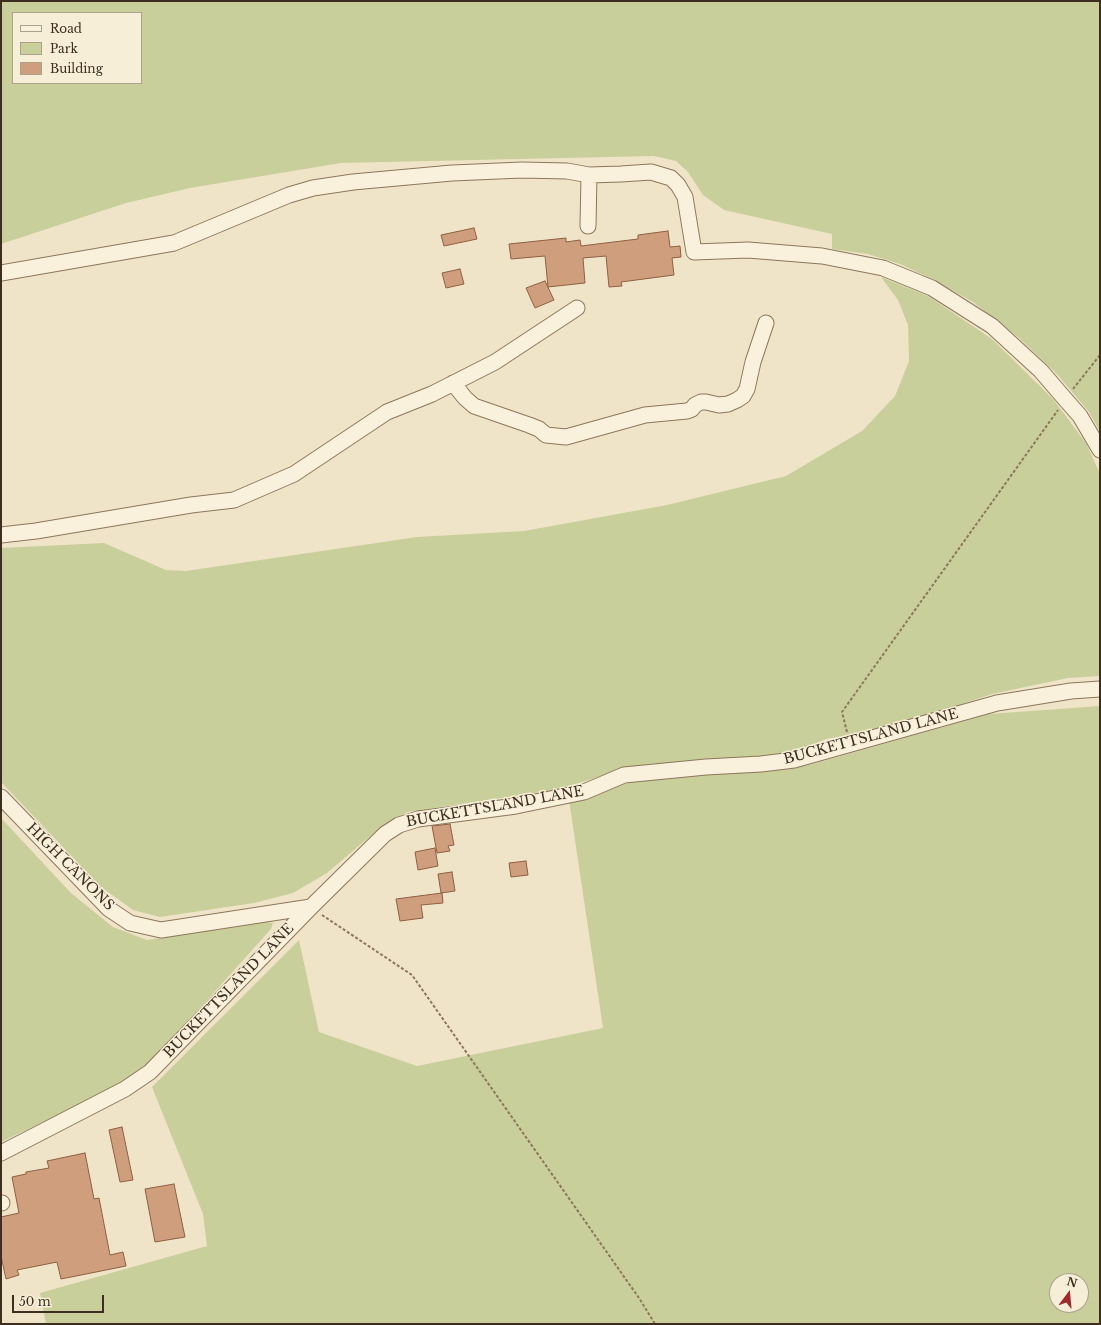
<!DOCTYPE html>
<html>
<head>
<meta charset="utf-8">
<style>
  body { margin:0 }
  #map { position:relative; width:1101px; height:1325px; overflow:hidden; background:#f0e4c8; font-family:"Libre Baskerville",serif }
  canvas { display:block }
  .frame { position:absolute; inset:0; border:2px solid #3d2e20; pointer-events:none }
  .legend { position:absolute; left:12px; top:12px; width:130px; height:72px; box-sizing:border-box; background:#f7eed8; border:1px solid #ada18e; margin:0; padding:5px 7px; list-style:none; font-size:12px; color:#3d2e20 }
  .legend li { display:flex; align-items:center; gap:8px; height:20px }
  .legend b { width:20px; border:1px solid #ada18e }
  .north { position:absolute; left:1049px; top:1273px; width:40px; height:40px; box-sizing:border-box; background:#f7eed8; border:1px solid #ada18e; border-radius:50%; rotate:16deg; font-size:11px; font-weight:700; line-height:16px; text-align:center; color:#3d2e20 }
  .north::after { content:''; display:block; margin:auto; width:14px; height:18px; background:#9e2a2b; clip-path:polygon(50% 0,100% 100%,50% 72%,0 100%) }
  .scale { position:absolute; left:12px; top:1295px; width:92px; height:18px; box-sizing:border-box; border:2px solid #3d2e20; border-top:0; padding-left:5px; font-size:12px; line-height:14px; white-space:nowrap; color:#3d2e20; -webkit-text-stroke:3px #f7eed8; paint-order:stroke }
</style>
</head>
<body>
<div id="map">
<canvas width="1101" height="1325"></canvas>
<div class="frame"></div>
<ul class="legend">
<li><b style="height:5px;background:#faf1dc"></b>Road</li>
<li><b style="height:11px;background:#c9cf9b"></b>Park</li>
<li><b style="height:11px;background:#cf9f7d"></b>Building</li>
</ul>
<div class="north">N</div>
<div class="scale">50 m</div>
</div>
<script>
const ctx = document.querySelector('canvas').getContext('2d');
ctx.lineJoin = 'round';
function paint(path, color) {
  ctx.fillStyle = color;
  ctx.fill(path, 'evenodd');
}
function shape(rows) {
  const path = new Path2D();
  for (const r of rows) {
    path.moveTo(r[0], r[1]);
    for (let i = 2; i < r.length; i += 2) path.lineTo(r[i], r[i + 1]);
  }
  return path;
}
function trace(path, color, width, dash) {
  ctx.strokeStyle = color;
  ctx.lineWidth = width;
  ctx.lineCap = dash ? 'butt' : 'round';
  ctx.setLineDash(dash || []);
  ctx.stroke(path);
}
function drawText(font, color, halo, rows, align = 'center') {
  ctx.font = font + ' "Libre Baskerville",serif';
  ctx.lineWidth = 3;
  ctx.setLineDash([]);
  ctx.textBaseline = 'middle';
  ctx.strokeStyle = halo;
  ctx.fillStyle = color;
  for (const [text, x, y, turn = 0] of rows) {
    ctx.save();
    ctx.translate(x, y);
    ctx.rotate((+turn || 0) * Math.PI / 180);
    ctx.textAlign = isNaN(turn) ? turn : align;
    if (halo) ctx.strokeText(text, 0, 0);
    ctx.fillText(text, 0, 0);
    ctx.restore();
  }
}
paint(shape([
  [1,1,1100,1,1100,432,1089,412,1057,374,1019,338,973,302,932,279,900,264,868,254,832,249,832,234,724,210,703,195,688,172,676,161,654,156,341,163,190,188,126,203,1,244],
  [13,13,141,13,141,83,13,83],
  [881,277,928,296,992,339,1053,399,1086,443,1100,474,1100,676,1068,678,992,694,892,727,826,739,786,756,627,767,589,780,555,790,407,812,374,833,327,873,293,893,254,903,160,917,133,910,101,887,1,782,1,548,104,543,166,570,186,571,417,537,524,531,667,505,786,476,862,431,895,396,909,361,908,325,898,300],
  [1100,706,1100,1324,46,1324,40,1293,207,1246,203,1214,152,1087,299,940,319,1032,417,1066,603,1028,569,800,632,782,809,765,989,714],
  [1057,1281,1081,1281,1081,1305,1057,1305],
  [1,818,71,893,113,927,147,940,267,922,273,923,271,929,151,1063,124,1083,1,1142]
]), '#c9cf9b');
const building = shape([
  [474,228,477,239,444,246,441,235,474,228],
  [668,231,670,247,680,246,681,257,672,258,674,275,621,282,622,286,609,287,606,256,583,258,585,283,548,287,545,256,511,259,509,244,566,238,566,242,580,240,581,246,638,239,638,235,668,231],
  [460,269,464,284,446,288,442,273,460,269],
  [545,281,554,300,535,308,526,288,545,281],
  [450,824,454,845,448,846,450,851,437,853,432,826,450,824],
  [435,848,438,866,418,870,415,852,435,848],
  [526,861,528,875,511,877,509,863,526,861],
  [452,872,455,891,441,893,438,874,452,872],
  [442,893,443,903,421,905,423,918,400,921,396,899,442,893],
  [122,1127,133,1180,120,1182,109,1130,122,1127],
  [85,1153,94,1199,99,1198,110,1255,123,1252,126,1266,61,1279,57,1262,17,1270,19,1275,6,1279,1,1256,1,1217,19,1213,12,1177,26,1174,26,1172,49,1168,47,1161,85,1153],
  [174,1184,185,1237,155,1242,145,1189,174,1184]
]);
paint(building, '#cf9f7d');
trace(building, '#8d5f41', 1);
const minor = shape([
  [588,226,589,175],
  [1,273,174,243,289,195,313,188,353,182,452,173,522,170,567,171,589,175,621,174,651,172,671,178,678,185,685,197,694,252,748,250,822,256,883,268,932,288,992,326,1041,371,1065,399,1080,416,1100,450],
  [453,383,465,398,474,406,529,425,539,429,546,435,566,437,645,415,687,411,692,409,695,405,701,402,706,402,719,405,728,404,737,400,743,396,747,389,753,362,766,323],
  [1,535,36,531,191,505,234,500,294,474,387,412,432,394,495,362,577,308],
  [1,797,109,909,130,923,161,930,311,907],
  [1,1153,125,1089,150,1072,311,907,385,834,399,825,418,819,516,806,584,792,624,775,706,767,761,764,794,760,997,703,1071,691,1100,689],
  [1,1203,2,1203]
]);
trace(minor, '#8d765c', 17);
trace(shape([
  [1073,389,1100,355],
  [847,732,842,712,1058,410],
  [322,915,412,975,639,1298,655,1324]
]), '#8d765c', 2, [3, 2]);
trace(minor, '#faf1dc', 15);
drawText('14px', '#3d2e20', '#f7eed8', [
  ["BUCKETTSLAND LANE",871,737,-15],
  ["BUCKETTSLAND LANE",495,807,-10],
  ["HIGH CANONS",70,867,45],
  ["BUCKETTSLAND LANE",229,991,-46]
]);
</script>
</body>
</html>
